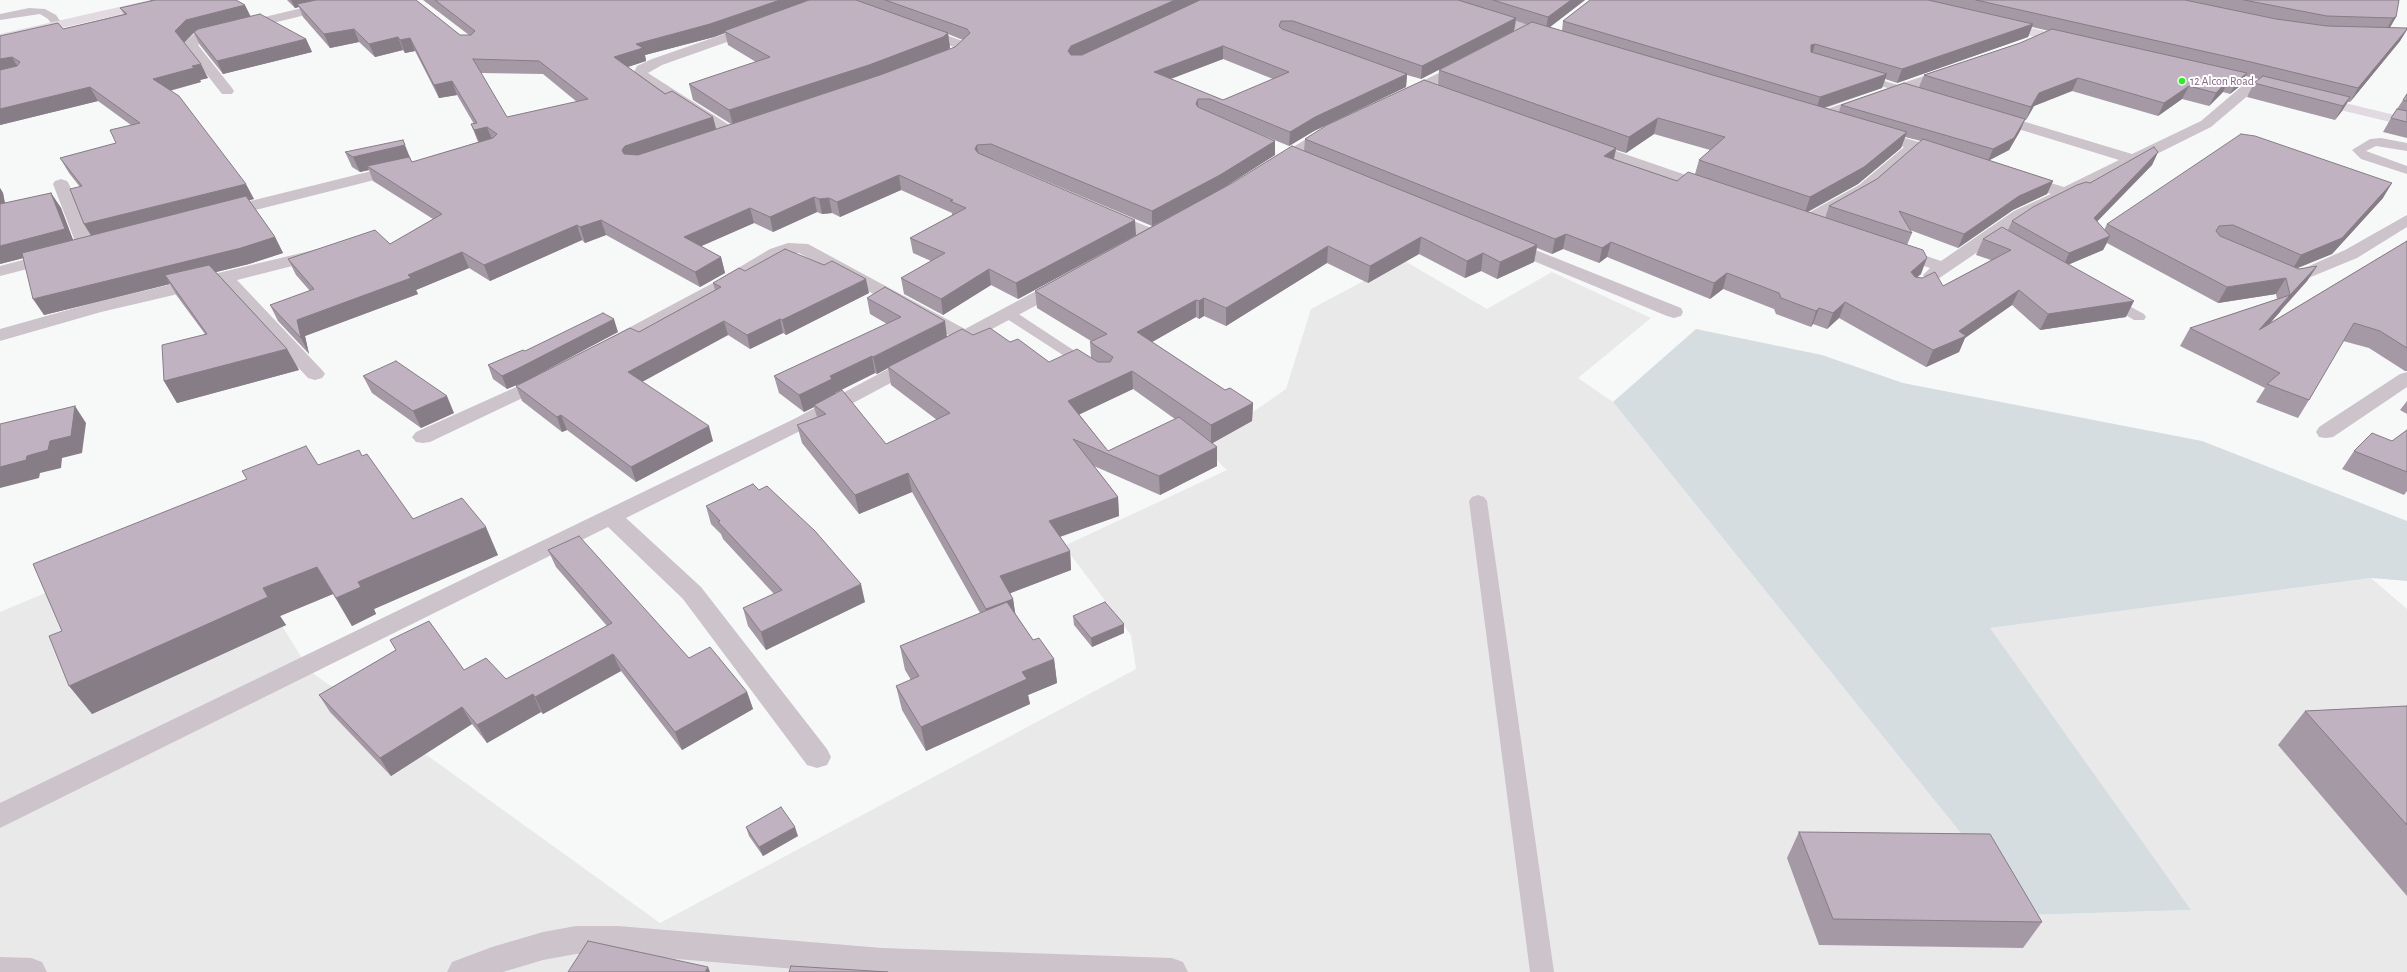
<!DOCTYPE html>
<html>
<head>
<meta charset="utf-8">
<style>
  body { margin:0 }
  canvas { display:block; background:#f6f9f8 }
</style>
</head>
<body>
<canvas width="2407" height="972"></canvas>
<script>
const ctx = document.querySelector('canvas').getContext('2d');
ctx.lineJoin = 'round';
function paint(path, color) {
  ctx.fillStyle = color;
  ctx.fill(path, 'evenodd');
}
function shape(rows) {
  const path = new Path2D();
  for (const r of rows) {
    path.moveTo(r[0], r[1]);
    for (let i = 2; i < r.length; i += 2) path.lineTo(r[i], r[i + 1]);
  }
  return path;
}
function trace(path, color, width, dash) {
  ctx.strokeStyle = color;
  ctx.lineWidth = width;
  ctx.lineCap = dash ? 'butt' : 'round';
  ctx.setLineDash(dash || []);
  ctx.stroke(path);
}
function drawText(font, color, halo, rows, align = 'center') {
  ctx.font = font + ' "Alegreya Sans",sans-serif';
  ctx.lineWidth = 4;
  ctx.setLineDash([]);
  ctx.textBaseline = 'middle';
  ctx.strokeStyle = halo;
  ctx.fillStyle = color;
  for (const [text, x, y, turn = 0] of rows) {
    ctx.save();
    ctx.translate(x, y);
    ctx.rotate((+turn || 0) * Math.PI / 180);
    ctx.textAlign = isNaN(turn) ? turn : align;
    if (halo) ctx.strokeText(text, 0, 0);
    ctx.fillText(text, 0, 0);
    ctx.restore();
  }
}
paint(shape([
  [1403,260,1487,309,1552,272,1651,318,1578,378,1613,402,2027,915,2190,910,1989,628,2371,578,2407,609,2407,972,0,972,0,612,217,521,310,671,660,923,1136,669,1131,635,1064,546,1227,470,1203,447,1286,389,1311,309]
]), '#e9e9ea');
paint(shape([
  [1696,329,1822,355,1903,383,2202,441,2407,521,2407,581,2371,578,1990,628,2191,910,2027,915,1613,402]
]), '#d6dde1');
paint(shape([
  [29,8,45,9,56,15,63,25,58,28,54,27,48,19,40,14,0,20,0,14,29,8],
  [1861,74,1905,87,1907,89,1901,92,1857,79,1857,75,1861,74],
  [2381,138,2407,143,2407,151,2376,146,2366,151,2407,166,2407,174,2361,159,2352,150,2370,139,2381,138],
  [2109,295,2144,314,2146,317,2144,320,2134,320,2104,302,2102,299,2104,296,2109,295],
  [1009,310,1014,311,1096,365,1093,368,1083,368,1004,317,1002,314,1004,311,1009,310],
  [1478,495,1484,497,1487,501,1554,972,1530,972,1469,501,1472,497,1478,495]
]), '#ccc3cb');
paint(shape([
  [335,0,356,0,354,3,204,40,198,45,232,88,234,91,232,94,222,94,183,44,194,34,335,0],
  [1429,0,1447,0,1555,33,1557,36,1555,39,1545,39,1470,17,1431,3,1429,0],
  [753,24,760,28,758,31,662,65,648,73,737,130,740,133,737,136,727,136,633,74,637,66,652,59,753,24],
  [921,26,968,43,970,46,956,59,942,63,937,62,935,59,937,56,946,53,954,47,916,33,914,30,921,26],
  [1464,61,1471,65,1469,68,1409,98,1404,99,1397,95,1399,92,1464,61],
  [1950,67,1957,71,1955,74,1822,120,1812,120,1810,117,1812,114,1950,67],
  [2253,80,2260,84,2258,87,2211,127,2026,219,1938,279,1926,279,1923,275,1930,268,1891,255,1888,251,1891,247,1897,246,1941,261,2014,211,2051,194,2015,182,2013,179,2015,176,2021,174,2064,187,2119,160,1989,120,1987,117,1989,114,1999,114,2132,154,2201,121,2248,81,2253,80],
  [1331,124,1339,129,1336,132,1279,167,1267,167,1265,164,1331,124],
  [1874,129,1950,151,1953,154,1945,159,1918,151,1871,191,1813,225,1801,225,1799,221,1801,217,1859,185,1904,147,1869,137,1866,134,1874,129],
  [1587,141,1715,185,1717,188,1715,191,1703,191,1582,149,1579,146,1587,141],
  [400,164,406,166,408,169,406,172,224,218,218,217,216,213,218,209,400,164],
  [61,179,67,181,69,184,96,249,93,253,87,254,81,253,78,249,53,184,55,181,61,179],
  [1108,211,1159,231,1162,235,1159,239,1153,240,1147,239,1102,220,1100,216,1102,212,1108,211],
  [2407,215,2407,227,2357,258,2301,281,2286,281,2280,280,2277,276,2280,272,2298,271,2345,250,2407,215],
  [1508,239,1681,308,1683,312,1681,316,1674,318,1667,316,1502,248,1499,244,1502,240,1508,239],
  [788,243,808,244,965,329,1055,281,1067,281,1070,285,1067,289,808,427,626,518,701,587,827,749,831,757,827,765,817,768,807,765,683,599,608,527,0,828,0,803,794,419,950,336,799,253,791,253,618,349,611,351,604,349,601,345,604,341,713,283,770,249,788,243],
  [318,249,324,250,327,254,324,258,237,280,322,370,325,374,322,378,315,380,308,378,221,284,101,312,0,341,0,329,89,304,318,249],
  [53,252,59,253,62,257,59,261,0,276,0,266,53,252],
  [2407,372,2407,387,2333,437,2326,438,2319,437,2316,432,2319,427,2400,374,2407,372],
  [545,374,552,376,555,380,552,384,430,442,423,443,416,442,412,437,416,432,545,374],
  [576,926,618,926,882,948,1172,958,1183,962,1188,972,831,972,618,954,576,954,543,960,503,972,447,972,452,962,492,947,543,932,576,926],
  [0,957,31,958,42,962,47,972,0,972,0,957]
]), '#ccc3cb');
paint(shape([
  [150,0,173,0,167,4,0,42,0,34,150,0],
  [2001,21,2074,38,2076,41,2069,45,1996,28,1994,25,2001,21],
  [2213,70,2288,88,2290,91,2283,95,2208,77,2206,74,2208,71,2213,70],
  [2316,96,2407,118,2407,126,2311,103,2309,100,2311,97,2316,96]
]), '#e2d9e1');
paint(shape([
  [150,0,236,0,250,16,306,39,312,52,223,74,200,45,194,33,184,43,208,78,200,80,201,82,170,91,254,199,249,200,275,237,283,253,249,264,216,272,287,349,299,370,177,403,164,381,205,334,177,296,170,284,44,315,23,258,0,264,0,188,3,193,5,203,51,193,61,208,73,240,91,236,84,224,80,187,69,173,60,158,116,143,131,125,98,101,0,125,0,36,63,29,124,14,120,8,150,1],
  [287,0,416,0,460,35,469,35,423,0,1585,0,1550,27,1562,31,1563,21,1590,0,2399,0,2396,17,2390,28,2407,28,2407,30,2400,41,2350,102,2348,102,2342,111,2335,120,2247,97,2254,83,2259,79,2245,76,2240,86,2230,94,2223,92,2209,106,2182,99,2158,116,2072,91,2034,106,2026,120,2025,120,2020,131,2009,150,1989,160,2053,181,2047,194,2013,210,1958,248,1910,230,1912,233,1907,245,1921,274,1917,277,1943,286,1991,260,1976,255,1983,239,2008,230,2012,221,2090,183,2158,152,2152,165,2097,221,2104,230,2107,224,2383,198,2332,254,2298,268,2299,269,2317,266,2307,281,2270,323,2407,241,2407,371,2405,371,2369,348,2343,341,2309,400,2298,418,2256,402,2265,388,2180,346,2190,328,2277,299,2276,294,2218,303,2107,243,2103,250,2069,264,2126,317,2040,330,2012,305,1965,338,1959,352,1926,367,1839,318,1827,329,1813,324,1811,327,1776,314,1774,309,1723,289,1710,299,1607,257,1599,263,1563,249,1552,254,1537,248,1534,262,1497,279,1481,271,1465,278,1419,254,1368,283,1327,263,1226,326,1204,316,1199,319,1196,317,1152,342,1225,390,1253,403,1252,421,1212,443,1217,447,1217,466,1160,495,1094,466,1118,497,1119,516,1060,537,1070,551,1071,570,1010,593,1013,599,1015,613,1033,640,1054,659,1057,683,1028,695,1030,704,926,751,902,710,896,686,911,680,905,670,900,646,980,613,912,492,859,514,802,443,797,425,817,417,814,407,804,412,779,393,774,376,887,324,870,314,867,298,947,336,973,335,1010,342,1049,362,1091,358,1090,342,1091,341,1037,308,1035,291,1152,226,993,159,991,159,1136,235,1018,299,991,285,943,315,904,294,901,278,931,261,913,253,910,238,952,215,952,213,901,190,840,217,832,213,822,214,817,212,773,232,754,223,701,246,721,257,725,273,700,287,606,235,585,243,582,240,490,281,469,268,416,290,418,294,305,336,309,354,278,321,270,305,310,291,296,275,288,259,390,244,433,219,373,181,369,170,360,172,352,167,345,152,409,155,412,162,478,142,471,124,474,124,457,95,439,98,415,51,405,53,403,50,375,57,359,42,330,48,303,17,299,7,295,8],
  [1516,21,1528,25,1439,70,1438,85,1305,139,1304,151,1225,187,1275,155,1275,141,1248,129,1289,146,1314,131,1406,87,1407,75,1421,79,1514,31],
  [2032,27,2049,31,2020,43,1924,75,1919,87,1841,105,1839,112,1825,108,1882,88,1885,79,1897,83,2028,37],
  [725,33,728,45,756,62,689,84,693,100,731,124,716,129,628,67,646,61,645,55,714,37],
  [948,34,963,40,955,47,947,50,950,48],
  [1223,59,1273,79,1223,100,1171,79],
  [481,73,543,74,577,102,507,117],
  [1654,134,1710,150,1699,160,1695,174,1677,181,1614,159,1616,150,1626,153],
  [1905,137,1921,141,1877,179,1829,206,1825,218,1808,212,1858,184,1901,148],
  [888,368,891,385,937,420,886,444,835,394,835,393,875,373,877,374],
  [1133,389,1175,419,1108,451,1079,414],
  [2407,94,2407,138,2383,132,2391,118],
  [745,271,869,293,786,335,783,333,750,349,728,335,642,381,713,441,636,482,567,430,562,432,522,401,516,386,523,382,507,389,493,379,488,365,525,351,618,332,529,379,639,332,715,290,713,283],
  [363,376,454,413,421,428,372,393],
  [2407,401,2407,414,2400,410],
  [2407,430,2407,491,2404,495,2342,469,2354,451,2392,441],
  [362,456,413,519,498,555,374,609,376,614,352,626,333,594,280,616,286,625,92,714,62,631,318,465],
  [706,506,865,602,766,650,748,626,743,608,774,594,723,539,721,534,711,524],
  [548,550,689,658,747,692,753,709,682,750,621,671,543,714,541,712,487,743,472,724,391,776,330,712,319,695,396,650,390,640,464,670,506,679,607,626,556,567],
  [1073,616,1124,633,1092,647,1074,625],
  [2407,706,2407,896,2278,745,2305,711],
  [746,827,798,836,763,856,749,836],
  [1799,832,2042,922,2023,948,1819,945,1787,858]
]), '#a599a5');
paint(shape([
  [291,0,329,0,297,4,299,7,295,8],
  [780,0,819,0,724,31,725,33,714,37,645,55,646,61,618,70,614,57,636,44],
  [1175,0,1203,0,1071,60,1068,51,1071,46],
  [1571,0,1585,0,1546,30,1548,17],
  [245,5,252,19,193,33,182,45,175,31,186,20],
  [2396,17,2388,30,2386,30,2393,18],
  [1516,18,1514,31,1421,79,1422,66],
  [2033,24,2028,37,1897,83,1902,69],
  [354,29,359,42,330,48,324,34],
  [2407,29,2400,41,2350,102,2358,88],
  [948,33,950,48,945,52,872,80,733,125,729,110],
  [398,37,403,50,375,57,369,44],
  [410,38,415,51,405,53,400,40],
  [306,39,312,52,223,74,217,61],
  [1815,44,1811,58,1807,59,1811,45],
  [1223,46,1223,59,1154,85,1154,72],
  [12,57,20,71,0,75,0,59],
  [201,64,208,78,200,80,201,82,160,93,153,79,192,66],
  [2247,73,2240,86,2230,94,2237,81],
  [1407,74,1406,87,1314,131,1289,146,1290,132,1315,117],
  [1887,74,1882,88,1816,110,1820,97],
  [2078,78,2072,91,2034,106,2026,120,2031,107,2039,93],
  [2229,79,2223,92,2209,106,2216,93],
  [452,81,457,95,439,98,434,85],
  [2189,86,2182,99,2158,116,2164,103],
  [90,87,98,101,0,125,0,109],
  [2350,97,2342,111,2335,120,2343,106],
  [1198,99,1198,113,1196,104],
  [713,117,717,132,627,164,622,150,625,146],
  [1658,118,1654,134,1626,153,1629,137],
  [2025,119,2020,131,2009,150,1988,161,1993,149],
  [487,127,493,142,480,144,474,130],
  [1907,132,1901,148,1858,184,1805,213,1810,197],
  [403,140,411,160,367,166,369,170,360,172,353,157],
  [1275,141,1275,155,1220,190,1152,226,1152,211],
  [977,145,979,159,975,149],
  [1616,148,1613,162,1604,156],
  [2158,152,2152,165,2088,231,2094,218],
  [899,175,901,190,840,217,837,202],
  [2053,181,2047,194,2013,210,1958,248,1964,234,2019,196],
  [2392,183,2383,198,2332,254,2292,270,2301,255],
  [246,184,254,199,94,240,84,224],
  [0,188,3,193,8,220,0,208],
  [51,193,61,208,75,245,0,264,0,246],
  [814,197,817,212,773,232,770,217],
  [829,198,832,213,822,214,819,199],
  [750,208,754,223,688,252,684,237],
  [601,220,606,235,585,243,580,227],
  [1135,220,1136,235,1018,299,1016,283],
  [577,225,582,240,490,281,484,265],
  [1566,234,1563,249,1552,254,1555,239],
  [2110,236,2103,250,2063,267,2069,253],
  [275,237,283,253,249,264,171,283,165,275,170,284,44,315,33,299],
  [1421,237,1419,254,1368,283,1370,266],
  [1611,242,1607,257,1599,263,1602,248],
  [1537,245,1534,262,1497,279,1500,262],
  [1328,246,1327,263,1226,326,1226,308],
  [462,252,469,268,416,290,418,294,305,336,309,354,301,338,297,320],
  [1483,253,1481,271,1465,278,1467,261],
  [721,257,725,273,700,287,695,272],
  [1927,258,1921,274,1905,288,1911,272],
  [2317,266,2307,281,2280,311,2290,295],
  [989,269,991,285,943,315,941,299],
  [1727,273,1723,289,1710,299,1714,283],
  [2286,278,2276,294,2218,303,2227,287],
  [866,279,869,293,786,335,782,320],
  [2019,290,2012,305,1965,338,1959,352,1926,367,1933,350,1959,331],
  [2290,295,2280,312,2249,347,2259,330],
  [1204,298,1204,316,1199,319,1199,301],
  [1196,300,1196,317,1138,350,1137,332],
  [2134,301,2126,317,2040,330,2048,314],
  [1845,302,1839,318,1827,329,1833,313],
  [1819,308,1813,324,1811,327,1816,311],
  [614,319,618,332,524,382,507,389,502,376],
  [780,319,783,333,750,349,747,335],
  [724,321,728,335,633,387,628,372],
  [945,321,947,337,888,367,888,368,877,374,873,357],
  [287,349,299,370,177,403,164,381],
  [872,356,875,373,835,393,835,396,814,405,814,407,804,412,799,395,830,376],
  [1132,371,1133,389,1070,419,1068,401],
  [447,396,454,413,421,428,413,411],
  [1253,403,1252,421,1211,444,1211,425],
  [75,406,86,423,82,453,62,458,61,468,40,473,39,478,0,488,0,467,50,441],
  [561,415,567,430,562,432,557,417],
  [709,426,713,441,636,482,631,467],
  [1217,447,1217,466,1160,495,1159,476],
  [908,473,912,492,859,514,855,495],
  [1118,497,1119,516,1050,540,1049,521],
  [486,527,498,555,374,609,376,614,352,626,336,598,358,582],
  [1070,551,1071,570,1003,596,1000,576],
  [317,567,333,594,280,616,286,625,92,714,69,686,263,588],
  [861,584,865,602,766,650,761,632],
  [1013,599,1016,618,989,628,986,609],
  [1124,624,1124,633,1092,647,1091,638],
  [613,654,621,671,543,714,535,697],
  [1054,659,1057,683,1028,695,1030,704,926,751,921,727,1022,672],
  [747,692,753,709,682,750,675,732],
  [533,694,541,712,487,743,477,725],
  [462,707,472,724,391,776,380,758],
  [795,827,798,836,763,856,759,847],
  [708,967,710,972,705,972]
]), '#867d86');
const building = shape([
  [155,0,236,0,245,5,186,20,175,31,201,64,192,66,194,68,153,79,179,96,246,184,84,224,70,189,82,186,60,158,116,143,110,130,140,123,90,87,0,109,0,70,17,66,20,62,12,57,0,59,0,36,58,23,63,29,127,14,120,8,155,0],
  [316,0,416,0,460,35,471,35,475,31,435,0,780,0,710,24,636,44,643,48,614,57,665,94,672,91,713,117,625,146,622,150,624,154,638,155,880,75,955,47,970,33,967,29,885,0,1175,0,1071,46,1068,51,1071,55,1082,55,1200,0,1458,0,1516,18,1422,66,1293,21,1281,21,1279,26,1282,29,1407,74,1315,117,1290,132,1210,99,1198,99,1196,104,1198,107,1275,141,1220,175,1152,211,991,144,977,145,975,149,978,153,1135,220,1016,283,989,269,941,299,901,278,945,253,910,238,966,208,950,201,953,200,899,175,837,202,829,198,819,199,814,197,770,217,750,208,684,237,721,257,695,272,601,220,580,227,577,225,484,265,462,252,408,275,411,278,297,320,301,338,270,305,314,289,288,259,375,230,390,244,442,214,367,166,409,157,412,162,493,138,497,134,487,127,474,130,471,124,477,123,452,81,434,85,410,38,400,40,398,37,369,44,354,29,324,34,297,4,316,0],
  [1223,46,1289,72,1223,100,1154,72,1223,46],
  [473,59,539,61,588,99,507,117,473,59],
  [809,0,856,0,948,33,943,37,869,65,729,110,689,84,770,57,724,31,809,0],
  [1493,0,1571,0,1548,17,1493,0],
  [1590,0,1928,0,2033,24,1902,69,1815,44,1811,45,1811,52,1887,74,1820,97,1563,21,1590,0],
  [1976,0,2185,0,2276,19,2327,26,2407,28,2407,29,2358,88,2251,62,1976,0],
  [2244,0,2399,0,2396,17,2393,18,2327,16,2244,0],
  [260,14,306,39,217,61,194,32,198,29,260,14],
  [1532,22,1907,132,1864,167,1810,197,1699,160,1725,137,1658,118,1629,137,1439,70,1532,22],
  [2052,29,2247,73,2237,81,2229,79,2216,93,2189,86,2164,103,2078,78,2039,93,2031,107,1924,75,2020,43,2052,29],
  [2263,76,2350,97,2343,106,2254,83,2263,76],
  [1424,80,1616,148,1604,156,1677,181,1688,172,1923,250,1927,258,1911,272,1915,277,1922,278,1935,272,1943,286,2011,250,1983,239,2002,227,2134,301,2048,314,2019,290,1959,331,1966,336,1933,350,1845,302,1833,313,1819,308,1816,311,1781,298,1779,293,1727,273,1714,283,1611,242,1602,248,1566,234,1555,239,1305,139,1327,125,1424,80],
  [1904,83,2025,119,2014,138,1993,149,1841,105,1904,83],
  [2407,94,2407,101,2403,100,2407,94],
  [2397,109,2407,111,2407,122,2391,118,2397,109],
  [2241,134,2255,136,2392,183,2342,238,2301,255,2233,225,2219,226,2216,231,2220,236,2299,269,2317,266,2290,295,2286,278,2227,287,2107,224,2241,134],
  [1923,139,2053,181,2019,196,1964,234,1899,211,1912,233,1829,206,1877,179,1923,139],
  [403,140,405,145,353,157,345,152,403,140],
  [1292,146,1537,245,1500,262,1483,253,1467,261,1421,237,1370,266,1328,246,1226,308,1204,298,1199,301,1196,300,1137,332,1225,390,1230,388,1253,403,1211,425,1132,371,1068,401,1108,451,1179,417,1217,447,1159,476,1073,439,1118,497,1049,521,1070,551,1000,576,1013,599,986,609,908,473,855,495,797,425,826,414,814,405,842,390,886,444,950,413,888,367,962,329,973,335,990,328,1010,342,1018,339,1049,362,1077,349,1098,362,1110,362,1113,357,1090,342,1107,334,1035,291,1234,182,1292,146],
  [2154,147,2158,152,2094,218,2110,236,2069,253,2012,221,2033,207,2077,185,2086,182,2090,183,2154,147],
  [51,193,65,229,0,246,0,204,51,193],
  [246,196,275,237,241,248,33,299,22,253,246,196],
  [2407,241,2407,348,2380,331,2354,323,2309,400,2267,384,2280,373,2190,328,2290,295,2259,330,2407,241],
  [785,249,824,265,832,261,866,279,782,320,780,319,747,335,724,321,628,372,709,426,631,467,561,415,557,417,516,386,630,328,639,332,721,287,713,283,739,268,745,271,785,249],
  [209,265,287,349,164,381,162,345,207,334,165,275,209,265],
  [885,287,945,321,873,357,872,356,830,376,832,379,799,395,774,376,901,317,867,298,885,287],
  [603,313,614,319,519,368,502,376,488,365,523,350,525,351,603,313],
  [396,361,447,396,413,411,363,376,396,361],
  [75,406,71,436,50,441,48,450,27,456,26,460,0,467,0,424,75,406],
  [2407,430,2407,472,2354,451,2372,433,2392,441,2407,430],
  [306,446,318,465,359,450,362,456,367,454,413,519,462,498,486,527,358,582,361,587,336,598,317,567,263,588,268,597,69,686,49,636,62,631,33,564,247,479,242,471,306,446],
  [753,484,759,490,767,486,815,531,861,584,761,632,743,608,782,590,718,522,720,521,706,506,753,484],
  [579,536,689,658,710,647,747,692,675,732,613,654,535,697,533,694,477,725,462,707,380,758,319,695,396,650,390,640,429,621,464,670,486,658,506,679,612,623,548,550,579,536],
  [1007,602,1033,640,1039,638,1054,659,1022,672,1027,679,921,727,896,686,919,676,900,646,1007,602],
  [1105,602,1124,624,1091,638,1073,616,1105,602],
  [2407,706,2407,825,2305,711,2407,706],
  [781,807,795,827,759,847,746,827,781,807],
  [1799,832,1990,834,2042,922,1833,919,1799,832],
  [588,941,708,967,705,972,568,972,588,941],
  [791,966,888,972,789,972,791,966]
]);
paint(building, '#c0b2c0');
trace(building, '#867d86', 1);
for (const [x, y, r, color] of [
  [2182,81,4,"#2af11e"]
]) {
  const dot = new Path2D();
  dot.arc(x, y, r, 0, 2 * Math.PI);
  ctx.fillStyle = color;
  ctx.fill(dot);
  trace(dot, '#fff', 1.5);
}
drawText('12px', '#896584', '#fff', [
  ["12 Alcon Road",2190,81]
], 'left');
</script>
</body>
</html>
